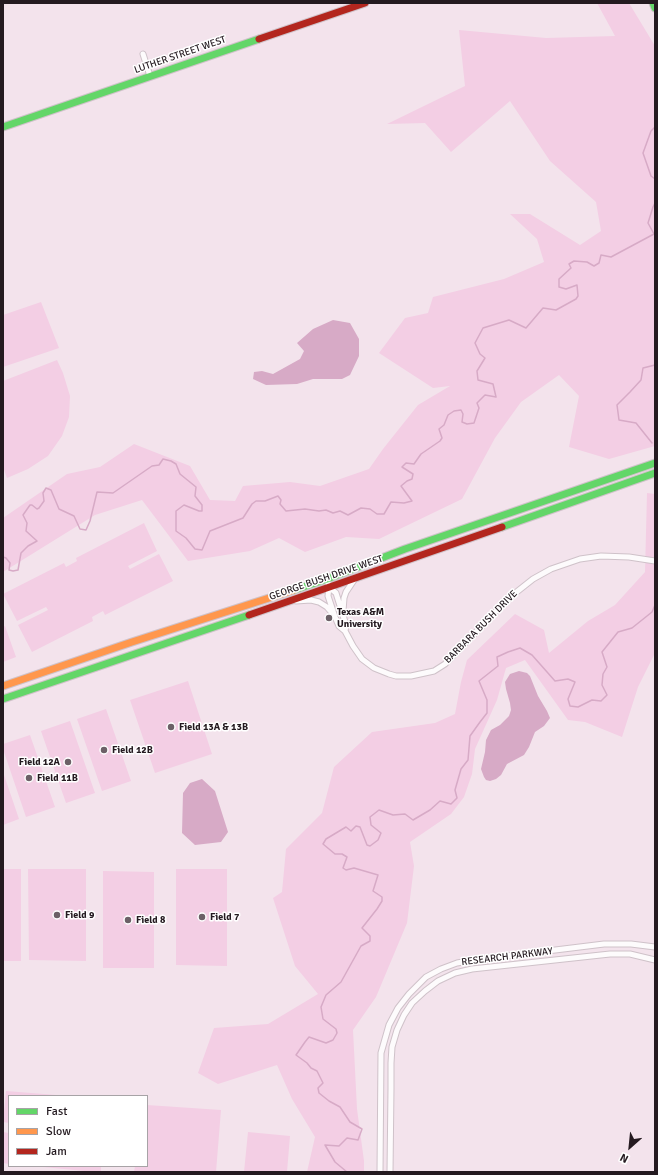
<!DOCTYPE html>
<html>
<head>
<meta charset="utf-8">
<style>
  body { margin:0 }
  #map { position:relative; width:658px; height:1175px; overflow:hidden; background:#f3e3ec; font-family:Signika,sans-serif }
  canvas { display:block }
  .frame { position:absolute; inset:0; border:4px solid #241a20; pointer-events:none }
  .legend { position:absolute; left:8px; top:1095px; width:140px; height:72px; box-sizing:border-box; background:#fff; border:1px solid #a7a3a6; margin:0; padding:5px 7px; list-style:none; font-size:12px; color:#241a20 }
  .legend li { display:flex; align-items:center; gap:8px; height:20px }
  .legend b { width:20px; border:1px solid #a7a3a6 }
  .north { position:absolute; left:610px; top:1127px; width:40px; height:40px; -webkit-text-stroke:3px #fff; paint-order:stroke; rotate:207deg; font-size:11px; font-weight:700; line-height:16px; text-align:center; color:#241a20 }
  .north::after { content:''; display:block; margin:auto; width:14px; height:18px; background:#241a20; clip-path:polygon(50% 0,100% 100%,50% 72%,0 100%) }
</style>
</head>
<body>
<div id="map">
<canvas width="658" height="1175"></canvas>
<div class="frame"></div>
<ul class="legend">
<li><b style="height:5px;background:#63d668"></b>Fast</li>
<li><b style="height:5px;background:#ff974d"></b>Slow</li>
<li><b style="height:5px;background:#b3261e"></b>Jam</li>
</ul>
<div class="north">N</div>
</div>
<script>
const ctx = document.querySelector('canvas').getContext('2d');
ctx.lineJoin = 'round';
function paint(path, color) {
  ctx.fillStyle = color;
  ctx.fill(path, 'evenodd');
}
function shape(rows) {
  const path = new Path2D();
  for (const r of rows) {
    path.moveTo(r[0], r[1]);
    for (let i = 2; i < r.length; i += 2) path.lineTo(r[i], r[i + 1]);
  }
  return path;
}
function trace(path, color, width, dash) {
  ctx.strokeStyle = color;
  ctx.lineWidth = width;
  ctx.lineCap = dash ? 'butt' : 'round';
  ctx.setLineDash(dash || []);
  ctx.stroke(path);
}
function drawText(font, color, halo, rows, align = 'center') {
  ctx.font = font + ' Signika,sans-serif';
  ctx.lineWidth = 3;
  ctx.setLineDash([]);
  ctx.textBaseline = 'middle';
  ctx.strokeStyle = halo;
  ctx.fillStyle = color;
  for (const [text, x, y, turn = 0] of rows) {
    ctx.save();
    ctx.translate(x, y);
    ctx.rotate((+turn || 0) * Math.PI / 180);
    ctx.textAlign = isNaN(turn) ? turn : align;
    if (halo) ctx.strokeText(text, 0, 0);
    ctx.fillText(text, 0, 0);
    ctx.restore();
  }
}
paint(shape([
  [597,3,629,3,655,46,655,446,609,459,569,447,579,396,559,375,521,402,495,438,462,499,379,539,346,537,305,552,279,538,250,551,188,561,142,500,95,515,3,572,3,518,67,474,100,467,134,444,190,466,210,500,235,501,243,486,290,482,320,486,369,469,383,449,418,405,450,386,433,388,379,353,405,318,428,313,433,297,504,279,544,262,537,239,510,214,530,214,580,245,601,231,596,202,550,161,510,101,451,152,425,123,387,124,465,86,459,30,546,38,615,36],
  [41,302,59,348,3,367,3,315],
  [57,360,63,373,70,396,69,417,62,436,48,456,28,469,7,478,3,467,3,381],
  [647,493,655,494,655,653,638,687,622,737,585,722,568,720,525,660,506,668,497,700,475,749,472,774,464,797,451,814,410,842,414,866,407,923,376,997,353,1030,357,1109,364,1161,364,1172,307,1172,315,1137,292,1099,277,1065,218,1084,198,1073,214,1028,268,1024,318,994,295,966,273,898,282,892,286,849,322,813,334,767,372,732,435,723,455,714,461,682,467,660,515,614,544,630,549,653,588,621,615,605,645,572],
  [144,523,157,551,128,566,130,569,159,554,173,581,105,615,103,611,92,617,93,621,32,652,18,625,48,610,46,607,17,621,3,594,64,563,66,567,77,561,76,558],
  [5,626,16,657,3,662,3,627],
  [188,681,212,754,155,773,130,700],
  [106,709,131,781,102,791,77,719],
  [70,721,95,793,66,803,41,731],
  [30,735,55,807,26,817,3,749,3,744],
  [3,772,19,819,3,825],
  [3,869,21,869,21,961,3,961],
  [28,869,86,869,86,961,29,960],
  [176,869,227,869,227,966,176,965],
  [103,871,154,872,154,968,103,968],
  [6,1091,56,1095,67,1096,9,1096,9,1123,3,1122],
  [147,1105,221,1110,216,1172,134,1172,135,1166,147,1166],
  [3,1132,9,1133,9,1164,3,1163],
  [248,1132,290,1136,287,1172,244,1172],
  [33,1166,101,1166,101,1172,95,1172]
]), '#f3cee4');
paint(shape([
  [333,320,350,323,359,339,359,356,350,375,342,379,313,379,297,384,266,385,253,379,254,372,262,371,273,374,300,359,304,351,297,343,313,329],
  [519,671,527,673,530,676,538,696,547,711,550,718,544,726,535,732,529,747,524,755,507,764,501,775,496,779,490,781,486,780,484,777,481,769,485,752,486,740,491,730,500,725,509,716,511,710,510,703,506,689,505,682,510,674],
  [202,779,215,791,228,832,221,842,195,845,182,833,183,793,190,783]
]), '#d7aac6');
trace(shape([
  [655,127,651,131,643,153,651,176,655,179],
  [652,443,636,423,619,420,617,405,630,392,641,380,643,368,655,365],
  [3,557,6,558,10,563,9,570,13,571,18,570,21,553,28,546,37,541,26,531,27,523,23,515,30,505,32,505,37,509,39,508,44,501,43,493,46,488,51,490,59,509,74,516,80,529,86,530,90,521,97,492,113,493,152,466,159,465,163,459,171,461,176,464,180,474,196,487,195,496,202,505,202,511,199,511,184,505,176,511,176,531,186,538,195,549,202,550,210,531,243,518,252,504,256,501,265,501,278,496,281,500,280,504,286,511,305,509,319,511,326,510,333,513,340,511,348,515,361,508,370,509,377,514,384,514,391,502,404,503,412,501,401,486,407,481,412,479,413,474,402,467,406,463,414,464,421,454,440,441,442,438,439,429,444,425,448,415,454,411,461,410,463,414,462,422,467,424,474,423,479,408,477,403,485,395,496,397,493,384,478,380,477,371,485,358,480,354,475,343,483,328,509,320,526,328,543,308,556,310,576,299,578,296,577,285,566,289,559,287,559,279,571,268,569,264,574,261,587,262,594,266,599,263,601,255,611,257,654,234,648,223,653,207,655,203],
  [347,1172,335,1162,325,1145,339,1146,347,1138,358,1140,362,1129,350,1122,340,1107,329,1101,319,1093,318,1088,323,1083,317,1071,311,1068,307,1063,296,1055,305,1042,309,1037,326,1043,333,1040,337,1033,336,1029,323,1019,321,1007,326,995,341,982,361,946,370,941,370,936,362,928,377,909,382,901,382,897,373,891,378,875,354,868,346,870,343,868,347,857,342,854,335,854,323,844,326,839,346,827,351,831,356,826,360,827,367,845,370,846,378,840,381,833,371,825,370,817,379,810,393,815,405,814,413,820,430,810,440,801,451,804,457,798,455,790,461,769,468,760,470,736,480,722,487,713,487,700,479,681,498,666,497,657,508,652,520,648,532,655,555,681,568,679,575,682,568,699,570,706,578,707,592,700,601,701,607,695,602,685,603,674,607,667,602,652,618,632,632,628,652,612,655,605]
]), '#d7aac6', 1.5);
const street = shape([
  [143,54,150,76],
  [327,579,329,587,328,596,335,617,339,626,345,631,353,646,362,659,374,668,389,674,396,676,411,676,434,671,445,664,509,598,533,579,551,569,580,559,601,556,629,557,655,561],
  [329,587,336,593,346,625,345,631],
  [296,601,311,600,319,602,327,607,333,614],
  [343,611,344,598,346,592,354,580],
  [380,1172,381,1053,389,1025,398,1008,409,994,426,977,441,969,457,963,474,960,604,944,631,944,655,947],
  [390,1172,391,1088,391,1063,392,1047,397,1030,404,1015,412,1003,425,991,438,981,455,973,472,969,610,954,630,954,655,960]
]);
const fast = shape([
  [653,3,655,8],
  [3,127,259,39],
  [502,527,655,473],
  [294,590,327,579,405,549,655,463],
  [3,699,249,615]
]);
const slow = shape([
  [3,686,132,642,294,590]
]);
const jam = shape([
  [259,39,365,3],
  [249,615,502,527]
]);
trace(street, '#cfc2c9', 7);
trace(fast, '#cfc2c9', 9);
trace(slow, '#cfc2c9', 9);
trace(jam, '#cfc2c9', 9);
trace(street, '#fdfbfc', 5);
trace(fast, '#63d668', 7);
trace(slow, '#ff974d', 7);
trace(jam, '#b3261e', 7);
for (const [x, y, r, color] of [
  [329,618,4,"#6c6067"],
  [171,727,4,"#6c6067"],
  [104,750,4,"#6c6067"],
  [68,762,4,"#6c6067"],
  [29,778,4,"#6c6067"],
  [57,915,4,"#6c6067"],
  [202,917,4,"#6c6067"],
  [128,920,4,"#6c6067"]
]) {
  const dot = new Path2D();
  dot.arc(x, y, r, 0, 2 * Math.PI);
  ctx.fillStyle = color;
  ctx.fill(dot);
  trace(dot, '#fff', 1.5);
}
drawText('10px', '#241a20', '#fff', [
  ["LUTHER STREET WEST",180,55,-19],
  ["GEORGE BUSH DRIVE WEST",326,578,-19],
  ["BARBARA BUSH DRIVE",481,627,-45],
  ["RESEARCH PARKWAY",507,957,-7]
]);
drawText('bold 10px', '#241a20', '#fff', [
  ["Texas A&M",337,612],
  ["University",337,624],
  ["Field 13A & 13B",179,727],
  ["Field 12B",112,750],
  ["Field 12A",60,762,"right"],
  ["Field 11B",37,778],
  ["Field 9",65,915],
  ["Field 7",210,917],
  ["Field 8",136,920]
], 'left');
</script>
</body>
</html>
